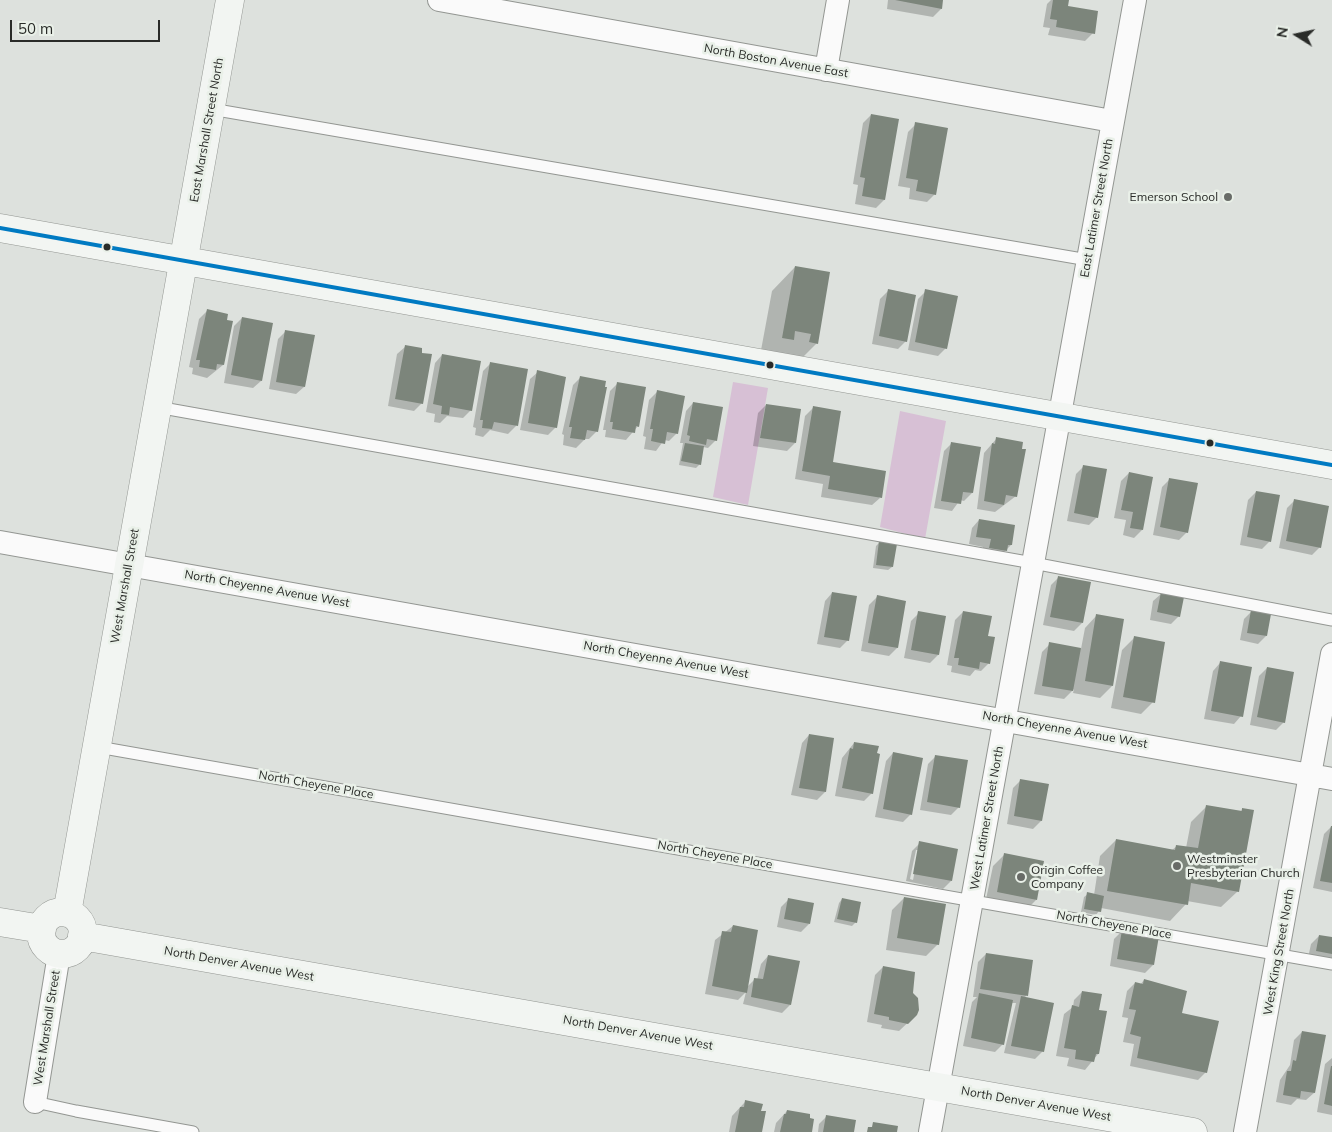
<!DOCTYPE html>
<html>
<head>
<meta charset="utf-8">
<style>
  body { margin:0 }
  #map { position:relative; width:1332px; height:1132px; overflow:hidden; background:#dde1dd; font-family:Mulish,sans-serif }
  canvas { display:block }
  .north { position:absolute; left:1272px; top:10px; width:50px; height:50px; -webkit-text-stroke:4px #e9f0e8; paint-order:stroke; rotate:280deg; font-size:14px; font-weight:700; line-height:20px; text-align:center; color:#292b28 }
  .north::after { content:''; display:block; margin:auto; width:18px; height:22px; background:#292b28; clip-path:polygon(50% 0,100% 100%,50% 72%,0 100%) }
  .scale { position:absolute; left:10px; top:20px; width:150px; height:22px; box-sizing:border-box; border:2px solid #292b28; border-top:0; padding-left:6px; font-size:15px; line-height:18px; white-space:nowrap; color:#292b28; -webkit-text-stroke:4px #e9f0e8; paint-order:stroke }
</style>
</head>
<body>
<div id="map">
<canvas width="1332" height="1132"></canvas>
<div class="north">N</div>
<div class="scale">50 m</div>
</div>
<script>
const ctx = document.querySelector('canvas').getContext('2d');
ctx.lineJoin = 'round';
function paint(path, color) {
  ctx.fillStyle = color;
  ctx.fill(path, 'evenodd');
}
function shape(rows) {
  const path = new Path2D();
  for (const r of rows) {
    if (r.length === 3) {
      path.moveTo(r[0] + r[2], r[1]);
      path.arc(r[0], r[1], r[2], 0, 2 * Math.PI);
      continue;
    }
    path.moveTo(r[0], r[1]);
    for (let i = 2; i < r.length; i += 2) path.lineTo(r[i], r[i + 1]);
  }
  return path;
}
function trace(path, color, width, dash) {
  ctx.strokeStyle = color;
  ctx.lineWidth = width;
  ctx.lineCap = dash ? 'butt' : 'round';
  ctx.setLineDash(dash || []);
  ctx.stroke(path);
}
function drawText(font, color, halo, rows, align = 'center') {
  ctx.font = font + ' Mulish,sans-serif';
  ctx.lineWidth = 5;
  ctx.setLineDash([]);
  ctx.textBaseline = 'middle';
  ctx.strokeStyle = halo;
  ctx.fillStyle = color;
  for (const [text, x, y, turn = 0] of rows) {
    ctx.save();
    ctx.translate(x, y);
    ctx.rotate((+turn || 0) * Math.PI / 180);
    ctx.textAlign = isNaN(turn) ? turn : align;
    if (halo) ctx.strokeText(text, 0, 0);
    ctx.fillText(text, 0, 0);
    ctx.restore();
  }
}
paint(shape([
  [733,382,768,388,748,505,713,497],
  [900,411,946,421,925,539,880,527]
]), '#d7c0d5');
paint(shape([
  [888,0,942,0,941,9,933,17,887,9],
  [1051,0,1068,0,1067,7,1093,33,1085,41,1048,35,1050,28,1043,27,1047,4],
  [871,115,884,200,876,208,855,204,858,185,853,184,863,123],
  [916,124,935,194,927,202,909,199,910,188,898,186,908,132],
  [795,267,817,343,793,367,759,361,772,291],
  [888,291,906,341,898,349,872,344,880,299],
  [926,291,946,348,938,356,908,350,918,299],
  [207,311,223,365,207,378,192,374,193,368,189,367,199,319],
  [242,318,261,381,253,388,224,383,234,326],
  [286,331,304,387,296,394,269,389,278,339],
  [405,347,422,403,414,411,388,406,397,354],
  [442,355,471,410,463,418,447,416,440,423,434,422,435,414,426,412,435,363],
  [491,363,516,426,508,434,490,430,483,437,475,435,476,428,473,427,483,371],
  [538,372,556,427,548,435,520,430,530,379],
  [581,377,597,431,589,439,585,439,576,448,563,445,564,435,562,434,573,385],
  [618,383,638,426,626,440,605,437,606,430,603,430,610,391],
  [657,392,677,433,669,441,664,440,656,451,644,449,646,437,643,436,649,400],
  [693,403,716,440,708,448,703,447,700,464,696,468,679,465,683,443,680,443,686,411],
  [766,405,795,443,787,451,753,446,758,413],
  [813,408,831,463,880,498,872,505,821,497,823,484,795,479,805,416],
  [997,438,1016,496,995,512,977,509,984,453],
  [952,443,972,493,964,501,960,500,952,511,934,508,944,451],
  [1084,466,1097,517,1089,525,1067,521,1076,474],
  [1129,473,1142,530,1134,538,1123,535,1126,520,1114,518,1121,481],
  [1170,479,1187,532,1179,540,1153,535,1162,487],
  [1256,492,1270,541,1262,549,1240,545,1248,500],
  [1295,500,1320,547,1312,555,1279,548,1287,508],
  [979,520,1011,545,998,558,982,556,983,547,969,544,972,528],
  [880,542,892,567,888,570,873,568,876,546],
  [1059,577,1082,623,1074,631,1043,625,1051,585],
  [832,593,848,640,840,648,817,644,825,601],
  [1161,594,1179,616,1171,624,1150,620,1153,601],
  [877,597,897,648,889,656,861,651,869,605],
  [1252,611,1266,636,1258,644,1240,640,1244,619],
  [963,612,987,637,989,663,981,671,975,670,970,676,951,672,952,666,947,665,955,620],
  [919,613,938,655,930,663,904,658,911,621],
  [1097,615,1112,686,1100,698,1073,693,1074,689,1064,699,1034,694,1042,652,1050,644,1081,649,1085,628],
  [1134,638,1153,702,1141,714,1111,708,1122,650],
  [1220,663,1241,716,1234,724,1204,719,1213,671],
  [1267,668,1284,722,1276,730,1250,725,1259,676],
  [809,735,825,792,817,800,791,795,802,743],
  [854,743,872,793,864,801,835,796,842,758],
  [893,753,911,814,903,822,875,817,886,761],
  [936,756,959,807,951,815,920,810,928,764],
  [1021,780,1047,785,1041,821,1033,829,1007,824,1013,788],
  [1207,806,1240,812,1242,809,1238,891,1221,907,1187,901,1186,904,1170,921,1101,908,1096,915,1081,912,1084,897,1088,894,1094,895,1100,856,1116,840,1172,850,1177,846,1186,848,1191,822],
  [1332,826,1332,892,1313,888,1324,834],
  [920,843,951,881,943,889,906,881,912,851],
  [916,850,919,850,913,880,910,879],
  [1005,854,1036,900,1024,912,985,904,993,866],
  [904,898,938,944,926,956,886,950,892,910],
  [789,899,809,924,801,932,777,927,781,907],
  [842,899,856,922,852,926,834,922,839,903],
  [733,926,747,987,755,979,757,980,761,964,768,956,790,1005,782,1013,743,1004,746,992,738,1000,705,994,715,940],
  [1122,931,1153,965,1145,973,1110,966,1114,939],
  [1319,936,1332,939,1332,963,1308,958,1311,944],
  [986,954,1032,961,1026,996,1024,998,1043,1051,1035,1059,1004,1053,1016,1003,1011,1003,1003,1044,995,1052,963,1046,972,1002,977,997,973,997,978,962],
  [883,967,912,994,916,1015,899,1031,881,1028,882,1025,867,1022,875,975],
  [1144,980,1180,1014,1206,1072,1198,1080,1130,1066,1134,1044,1123,1042,1128,1018,1122,1017,1127,991,1135,983,1140,985],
  [1082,992,1098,1011,1098,1054,1085,1070,1067,1066,1069,1058,1056,1056,1064,1014,1073,1007,1074,1000],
  [1302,1032,1314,1093,1306,1100,1297,1099,1291,1105,1276,1102,1280,1080,1290,1065,1294,1040],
  [1332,1058,1332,1115,1317,1112,1325,1064],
  [745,1102,760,1112,761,1132,729,1132,732,1116],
  [787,1111,811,1132,774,1132,776,1123],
  [827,1116,852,1132,818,1132,819,1124]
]), '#0003');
paint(shape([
  [895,0,943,0,942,9],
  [1053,0,1069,0,1068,6,1098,11,1095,34,1056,27,1057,20,1050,19],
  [871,114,899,119,885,200,862,196,865,178,860,177],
  [915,122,948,128,936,195,916,191,918,180,906,178],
  [795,266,830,272,818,344,809,342,811,334,795,331,794,340,782,338],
  [888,289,916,295,907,342,879,336],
  [925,289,958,296,947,349,915,342],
  [207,309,228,314,227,320,233,321,224,365,217,364,216,370,199,367,200,360,196,360],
  [242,317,273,323,262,381,231,375],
  [285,330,315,335,305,387,276,382],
  [405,345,422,348,422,353,432,354,423,404,395,399],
  [442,354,481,361,472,411,450,407,449,415,441,414,442,406,433,404],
  [490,362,528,369,518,426,494,422,492,429,482,428,483,420,480,420],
  [537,370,566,377,557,428,528,423],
  [580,376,606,381,605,387,607,387,598,432,587,430,585,440,570,438,572,427,569,427],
  [617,382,646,387,639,427,636,426,635,433,612,429,613,422,610,422],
  [657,390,685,396,678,434,667,432,665,444,651,441,653,429,650,429],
  [693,402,723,407,717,441,707,439,706,445,689,441,690,436,687,435],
  [766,404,801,409,796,443,760,438],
  [813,406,841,411,833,462,886,471,882,498,828,489,830,476,802,471],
  [996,437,1023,442,1022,449,1026,449,1017,497,1006,495,1004,505,984,501,992,443,995,444],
  [951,442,981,447,973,493,963,492,961,504,941,501],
  [685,443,704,446,701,465,681,461],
  [1083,465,1107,469,1098,518,1074,513],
  [1129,472,1153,477,1143,530,1130,528,1133,512,1121,510],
  [1169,478,1198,483,1188,533,1160,527],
  [1256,491,1280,495,1271,542,1247,537],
  [1294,499,1329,506,1321,548,1286,541],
  [979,519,1015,525,1012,545,1008,545,1007,551,989,548,991,539,976,537],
  [879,541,897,544,893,567,876,565],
  [1058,576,1091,582,1083,623,1050,617],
  [832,592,857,596,849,641,824,637],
  [1161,592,1184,597,1180,617,1157,612],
  [877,595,906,601,898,648,868,643],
  [1251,610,1271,614,1267,636,1247,633],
  [918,611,946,616,939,655,911,650],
  [963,611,992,616,988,636,995,637,990,664,980,662,979,669,958,665,959,658,954,658],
  [1096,614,1124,619,1113,686,1085,681],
  [1134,636,1165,642,1155,703,1123,697],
  [1049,642,1081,648,1073,691,1042,686],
  [1220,661,1252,667,1243,717,1211,711],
  [1267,667,1294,672,1285,723,1257,717],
  [809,734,834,738,826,792,799,788],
  [854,742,879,746,877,753,880,754,873,794,842,788,850,748,853,749],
  [893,752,923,758,912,815,883,809],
  [935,755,968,760,960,808,927,802],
  [1020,779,1049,784,1042,821,1014,816],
  [1206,805,1242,811,1242,808,1254,810,1239,892,1191,883,1188,905,1107,891,1116,839,1175,850,1176,845,1198,848],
  [1331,826,1332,826,1332,883,1320,881],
  [919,841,958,849,952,881,913,874],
  [1004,853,1044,861,1037,900,997,892],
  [1087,892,1104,896,1101,912,1084,909],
  [904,897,946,904,939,945,897,938],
  [788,898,814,903,810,924,784,919],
  [842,898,861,902,857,923,837,919],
  [733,925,758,930,747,993,712,986,722,931,731,932],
  [1122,930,1159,936,1154,965,1117,959],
  [1319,935,1332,937,1332,954,1316,951],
  [986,953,1033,960,1028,996,980,989],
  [768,955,800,961,791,1005,751,997,754,978,763,979],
  [883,966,915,972,913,993,918,998,919,1010,917,1015,908,1024,889,1020,889,1017,874,1014],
  [1144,979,1187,991,1182,1013,1219,1021,1207,1073,1137,1058,1141,1037,1130,1034,1136,1010,1129,1009,1135,982,1143,984],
  [1082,991,1102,994,1099,1010,1107,1011,1099,1054,1096,1054,1094,1062,1075,1059,1076,1050,1064,1048,1072,1005,1079,1007],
  [979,993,1013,1000,1004,1045,971,1038],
  [1021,996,1054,1003,1044,1052,1011,1046],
  [1302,1031,1326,1035,1315,1093,1301,1091,1300,1098,1283,1095,1287,1071,1291,1071,1293,1060,1296,1061],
  [1331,1066,1332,1066,1332,1106,1324,1104],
  [745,1100,763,1104,761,1111,766,1111,762,1132,735,1132,740,1107,744,1107],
  [787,1110,810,1114,810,1118,814,1119,812,1132,780,1132,784,1114,786,1114],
  [826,1115,856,1120,854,1132,823,1132],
  [873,1122,898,1126,897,1132,867,1132,868,1127,872,1127]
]), '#7c857b');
const lane = shape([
  [211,109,1088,260],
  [157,407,1033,563,1332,620],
  [98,747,1332,964],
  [35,1102,76,1111,193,1132]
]);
const street = shape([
  [439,0,1112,121],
  [826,70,838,0],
  [0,542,1332,779],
  [35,1102,59,954],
  [930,1132,1135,0],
  [1245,1132,1332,654]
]);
const secondary = shape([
  [0,228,1332,465],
  [62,933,21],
  [67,913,230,0],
  [0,922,42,929],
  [82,936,1193,1132]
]);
trace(lane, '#939692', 13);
trace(street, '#939692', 24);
trace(secondary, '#939692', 29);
trace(lane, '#fafafa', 11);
trace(street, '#fafafa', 22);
trace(secondary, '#f2f5f2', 28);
trace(shape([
  [0,228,1332,465]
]), '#007ac2', 4);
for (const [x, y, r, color] of [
  [1228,197,5,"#686b67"],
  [107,247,4.5,"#292b28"],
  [770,365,4.5,"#292b28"],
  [1210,443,4.5,"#292b28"],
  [1177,866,5,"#686b67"],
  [1021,877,5,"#686b67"]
]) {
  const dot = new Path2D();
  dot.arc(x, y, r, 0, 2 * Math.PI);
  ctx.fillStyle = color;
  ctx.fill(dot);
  trace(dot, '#e9f0e8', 2);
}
drawText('12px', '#292b28', '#e9f0e8', [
  ["North Boston Avenue East",776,61,10],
  ["East Marshall Street North",207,130,-80],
  ["East Latimer Street North",1097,208,-80],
  ["West Marshall Street",125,586,-80],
  ["North Cheyenne Avenue West",267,589,10],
  ["North Cheyenne Avenue West",666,660,10],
  ["North Cheyenne Avenue West",1065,730,10],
  ["North Cheyene Place",316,785,10],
  ["West Latimer Street North",987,818,-80],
  ["North Cheyene Place",715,855,10],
  ["North Cheyene Place",1114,925,10],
  ["West King Street North",1279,952,-80],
  ["North Denver Avenue West",239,964,10],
  ["West Marshall Street",47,1028,-81],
  ["North Denver Avenue West",638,1033,10],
  ["North Denver Avenue West",1036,1104,10]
]);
drawText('12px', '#292b28', '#e9f0e8', [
  ["Emerson School",1218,197,"right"],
  ["Westminster",1187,859],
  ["Presbyterian Church",1187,873],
  ["Origin Coffee",1031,870],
  ["Company",1031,884]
], 'left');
</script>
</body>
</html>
